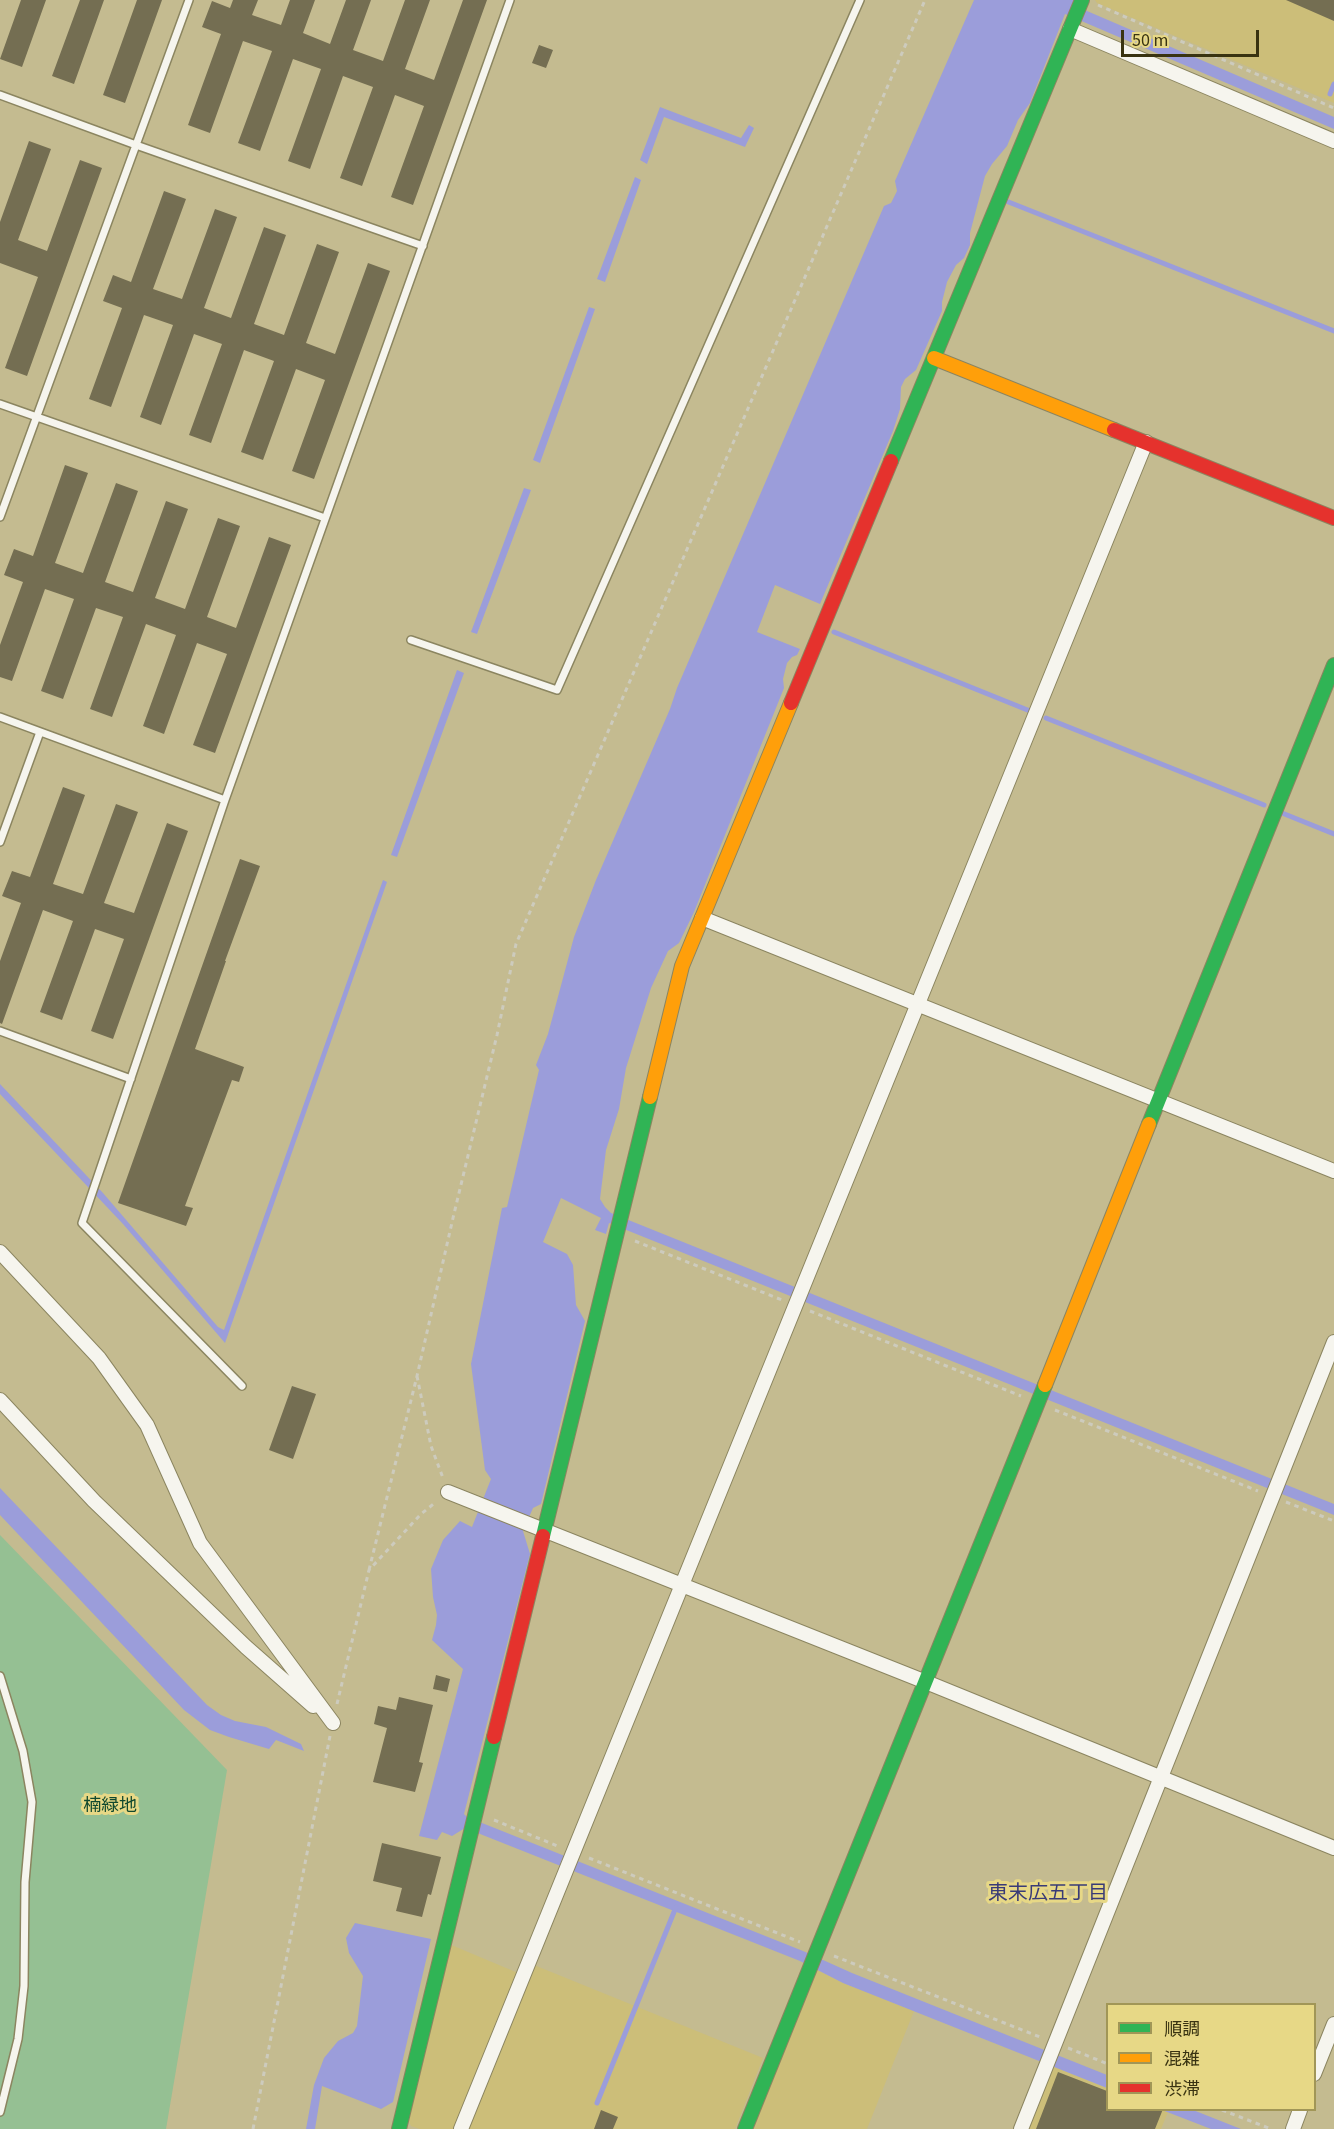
<!DOCTYPE html>
<html>
<head>
<meta charset="utf-8">
<style>
  body { margin:0 }
  #map { position:relative; width:1334px; height:2129px; overflow:hidden; background:#c4bb90; font-family:"Source Sans 3","Noto Sans JP",sans-serif }
  canvas { display:block }
  .legend { position:absolute; left:1106px; top:2003px; width:210px; height:108px; box-sizing:border-box; background:#e7d886; border:2px solid #a19657; margin:0; padding:8px 10px; list-style:none; font-size:18px; color:#393311 }
  .legend li { display:flex; align-items:center; gap:12px; height:30px }
  .legend b { width:30px; border:2px solid #a19657 }
  .scale { position:absolute; left:1121px; top:30px; width:138px; height:27px; box-sizing:border-box; border:3px solid #393311; border-top:0; padding-left:8px; font-size:18px; line-height:21px; white-space:nowrap; color:#393311; -webkit-text-stroke:4px #e7d886; paint-order:stroke }
</style>
</head>
<body>
<div id="map">
<canvas width="1334" height="2129"></canvas>
<ul class="legend">
<li><b style="height:8px;background:#30b455"></b>順調</li>
<li><b style="height:8px;background:#ff9f0a"></b>混雑</li>
<li><b style="height:8px;background:#e5322d"></b>渋滞</li>
</ul>
<div class="scale">50 m</div>
</div>
<script>
const ctx = document.querySelector('canvas').getContext('2d');
ctx.lineJoin = 'round';
function paint(path, color) {
  ctx.fillStyle = color;
  ctx.fill(path, 'evenodd');
}
function shape(rows) {
  const path = new Path2D();
  for (const r of rows) {
    path.moveTo(r[0], r[1]);
    for (let i = 2; i < r.length; i += 2) path.lineTo(r[i], r[i + 1]);
  }
  return path;
}
function trace(path, color, width, dash) {
  ctx.strokeStyle = color;
  ctx.lineWidth = width;
  ctx.lineCap = dash ? 'butt' : 'round';
  ctx.setLineDash(dash || []);
  ctx.stroke(path);
}
function drawText(font, color, halo, rows, align = 'center') {
  ctx.font = font + ' "Source Sans 3","Noto Sans JP",sans-serif';
  ctx.lineWidth = 6;
  ctx.setLineDash([]);
  ctx.textBaseline = 'middle';
  ctx.strokeStyle = halo;
  ctx.fillStyle = color;
  for (const [text, x, y, turn = 0] of rows) {
    ctx.save();
    ctx.translate(x, y);
    ctx.rotate((+turn || 0) * Math.PI / 180);
    ctx.textAlign = isNaN(turn) ? turn : align;
    if (halo) ctx.strokeText(text, 0, 0);
    ctx.fillText(text, 0, 0);
    ctx.restore();
  }
}
paint(shape([
  [1095,0,1334,0,1334,103,1097,3],
  [449,1944,518,1973,453,2129,420,2129,411,2126,407,2118],
  [534,1965,763,2058,735,2129,468,2129],
  [815,1969,843,1983,914,2011,867,2129,751,2129],
  [1052,2066,1107,2088,1108,2110,1162,2110,1168,2112,1161,2129,1026,2129]
]), '#ccbe79');
paint(shape([
  [0,1535,227,1770,166,2129,0,2129]
]), '#95c093');
paint(shape([
  [974,0,1074,0,1073,5,1334,117,1334,129,1065,14,1030,103,1018,120,1007,146,992,164,985,176,970,233,970,245,964,258,956,265,947,282,942,302,942,311,916,370,905,379,901,387,900,409,893,431,820,604,775,585,757,632,800,649,797,655,792,657,787,663,783,679,784,688,694,912,679,943,668,951,651,988,626,1068,619,1109,606,1150,600,1199,605,1207,611,1213,1334,1504,1334,1515,609,1223,606,1234,595,1230,601,1218,561,1198,543,1242,567,1254,573,1265,576,1305,585,1321,541,1504,533,1508,523,1531,530,1554,464,1814,467,1817,803,1951,852,1973,1107,2075,1107,2088,843,1983,800,1961,465,1828,452,1836,442,1832,437,1840,419,1836,463,1669,432,1640,436,1625,437,1615,433,1597,431,1569,443,1540,460,1521,472,1527,491,1479,485,1470,471,1364,502,1208,507,1207,539,1070,536,1065,548,1034,574,937,596,880,670,709,677,688,884,206,891,203,897,191,895,181],
  [660,107,741,138,749,125,754,128,745,147,664,117,647,164,640,160],
  [635,177,641,180,605,282,597,279],
  [589,307,595,309,540,463,533,460],
  [524,488,531,490,477,634,471,632],
  [457,670,464,673,397,857,391,855],
  [383,880,387,882,225,1343,123,1224,0,1094,0,1084,103,1193,218,1327,224,1330],
  [0,1488,207,1705,221,1715,235,1721,266,1727,301,1744,304,1751,276,1740,269,1749,229,1737,210,1730,184,1710,0,1515],
  [355,1923,431,1939,393,2102,381,2109,322,2086,315,2129,306,2129,314,2085,324,2058,338,2041,353,2033,357,2026,363,1976,349,1953,346,1938],
  [1162,2110,1193,2110,1241,2129,1211,2129]
]), '#9b9dda');
trace(shape([
  [1330,94,1334,84],
  [1006,201,1334,331],
  [834,632,1030,711],
  [1046,718,1264,805],
  [1282,813,1334,834],
  [597,2103,676,1907]
]), '#9b9dda', 5);
paint(shape([
  [21,0,46,0,22,67,0,59],
  [80,0,104,0,74,84,52,76],
  [137,0,162,0,125,103,103,95],
  [233,0,258,0,252,15,281,25,290,0,315,0,303,33,330,44,346,0,371,0,353,50,383,61,405,0,430,0,405,69,434,80,463,0,487,0,413,205,391,197,424,106,395,95,362,186,340,178,373,87,343,76,310,169,288,161,321,69,293,59,260,151,238,143,272,51,243,41,210,133,188,125,221,34,202,27,212,1,230,8],
  [1286,0,1334,0,1334,21],
  [539,45,553,50,546,68,532,63],
  [29,141,51,149,18,240,47,251,80,160,102,168,27,376,5,368,38,277,0,263,0,222],
  [164,191,186,199,153,289,182,299,215,209,237,217,204,308,231,318,264,227,286,235,254,324,284,335,317,244,339,252,306,343,335,354,368,263,390,271,314,479,292,471,325,380,296,369,263,460,241,452,274,361,244,350,211,443,189,435,222,344,194,334,161,425,140,417,173,325,144,315,111,407,89,399,122,308,103,301,113,275,131,282],
  [65,465,88,473,55,563,83,573,116,483,138,491,105,582,133,592,166,501,188,509,155,598,185,609,218,518,240,526,207,617,236,628,269,537,291,545,215,753,193,745,227,654,197,643,164,734,143,726,176,635,146,624,112,717,90,709,123,617,96,608,63,699,41,691,74,599,45,589,12,681,0,677,0,645,23,582,4,575,14,549,33,556],
  [63,787,85,795,53,884,83,894,116,804,138,812,104,903,134,913,167,823,188,831,113,1039,91,1031,124,939,95,929,62,1020,40,1012,73,921,43,910,2,1024,0,1023,0,961,21,903,2,896,12,871,30,877],
  [240,859,260,866,225,961,226,961,195,1049,244,1067,239,1082,232,1080,185,1206,193,1208,186,1226,118,1203],
  [292,1386,316,1394,293,1459,269,1450],
  [436,1675,450,1679,447,1692,433,1689],
  [399,1697,433,1705,419,1762,423,1763,415,1792,373,1782,387,1728,374,1724,378,1706,396,1710],
  [382,1843,441,1857,431,1895,428,1894,422,1917,396,1911,402,1888,373,1881],
  [1058,2072,1107,2091,1107,2109,1163,2109,1155,2129,1036,2129],
  [601,2110,618,2117,613,2129,594,2129]
]), '#746e52');
const lane = shape([
  [0,95,136,145,423,246],
  [0,404,325,518],
  [0,517,189,0],
  [411,640,557,690,860,0],
  [0,717,225,800],
  [0,842,40,732],
  [0,1031,131,1079],
  [242,1386,82,1223,225,800,510,0],
  [0,1676,23,1751,32,1802,25,1882,24,1986,18,2039,0,2112]
]);
const street = shape([
  [1070,29,1334,141],
  [702,918,1334,1171],
  [0,1252,99,1358,147,1425,200,1543,333,1723],
  [0,1400,94,1501,246,1647,313,1706],
  [448,1492,926,1682,1334,1848],
  [1314,2074,1334,2024],
  [461,2129,1146,442],
  [1021,2129,1334,1342],
  [1293,2129,1300,2110]
]);
const fast = shape([
  [891,461,1082,0],
  [1149,1124,1334,665],
  [543,1536,650,1097],
  [399,2129,494,1737],
  [745,2129,1045,1385]
]);
const slow = shape([
  [934,358,1114,430],
  [650,1097,682,966,791,703],
  [1045,1385,1149,1124]
]);
const jam = shape([
  [1114,430,1334,518],
  [791,703,891,461],
  [494,1737,543,1536]
]);
trace(lane, '#8b8560', 10);
trace(street, '#8b8560', 16);
trace(fast, '#8b8560', 16);
trace(slow, '#8b8560', 16);
trace(jam, '#8b8560', 16);
trace(shape([
  [1098,5,1334,108],
  [635,1241,782,1300],
  [810,1311,1021,1396],
  [417,1376,431,1446,443,1478],
  [1055,1410,1258,1491],
  [1286,1502,1334,1521],
  [369,1570,417,1376,453,1218,497,1035,516,944,925,0],
  [337,1704,369,1570,421,1514,436,1502],
  [494,1820,560,1847],
  [589,1858,800,1942],
  [834,1956,1040,2037],
  [1068,2048,1108,2064],
  [1222,2110,1271,2129],
  [253,2129,330,1736]
]), '#cdcbbd', 3, [4.5, 4.5]);
trace(lane, '#f6f5ee', 7);
trace(street, '#f6f5ee', 14);
trace(fast, '#30b455', 14);
trace(slow, '#ff9f0a', 14);
trace(jam, '#e5322d', 14);
drawText('18px', '#0f482e', '#e7d886', [
  ["楠緑地",110,1807]
]);
drawText('20px', '#393b77', '#e7d886', [
  ["東末広五丁目",1048,1895]
]);
</script>
</body>
</html>
